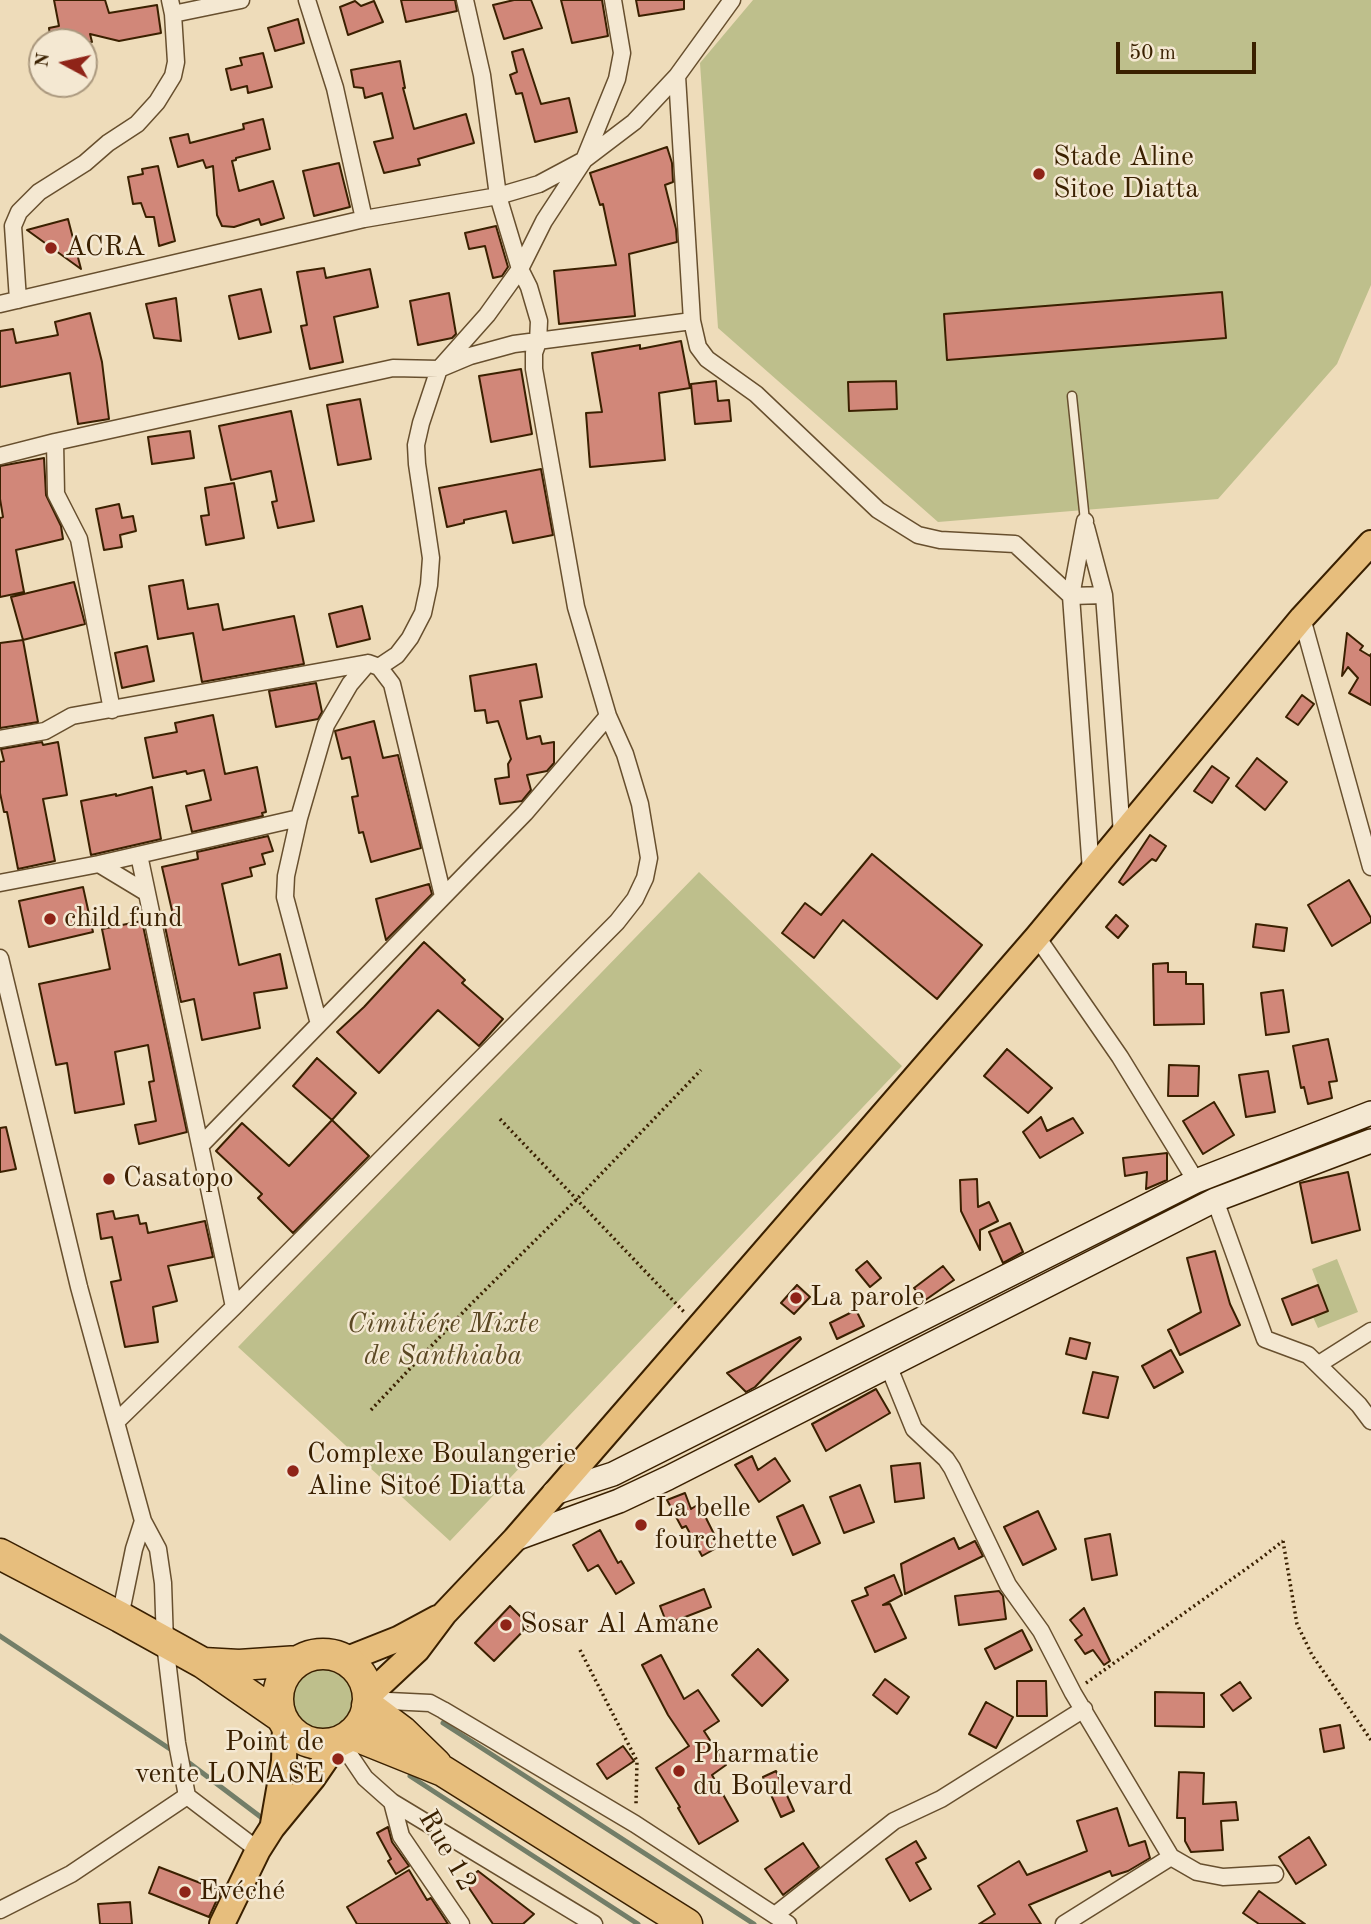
<!DOCTYPE html>
<html>
<head>
<meta charset="utf-8">
<style>
  body { margin:0 }
  #map { position:relative; width:1371px; height:1924px; overflow:hidden; background:#eedcba; font-family:"Old Standard TT",serif }
  canvas { display:block }
  .north { position:absolute; left:28px; top:28px; width:70px; height:70px; box-sizing:border-box; background:#f4e8d2; border:2px solid #aa987e; border-radius:50%; rotate:278deg; font-size:19px; font-weight:700; line-height:28px; text-align:center; color:#3a2000 }
  .north::after { content:''; display:block; margin:auto; width:24px; height:32px; background:#8f2418; clip-path:polygon(50% 0,100% 100%,50% 72%,0 100%) }
  .scale { position:absolute; left:1116px; top:42px; width:140px; height:32px; box-sizing:border-box; border:4px solid #3a2000; border-top:0; padding-left:9px; font-size:21px; line-height:24px; white-space:nowrap; color:#3a2000; -webkit-text-stroke:5px #f4e8d2; paint-order:stroke }
</style>
</head>
<body>
<div id="map">
<canvas width="1371" height="1924"></canvas>
<div class="north">N</div>
<div class="scale">50 m</div>
</div>
<script>
const ctx = document.querySelector('canvas').getContext('2d');
ctx.lineJoin = 'round';
function paint(path, color) {
  ctx.fillStyle = color;
  ctx.fill(path, 'evenodd');
}
function shape(rows) {
  const path = new Path2D();
  for (const r of rows) {
    if (r.length === 3) {
      path.moveTo(r[0] + r[2], r[1]);
      path.arc(r[0], r[1], r[2], 0, 2 * Math.PI);
      continue;
    }
    path.moveTo(r[0], r[1]);
    for (let i = 2; i < r.length; i += 2) path.lineTo(r[i], r[i + 1]);
  }
  return path;
}
function trace(path, color, width, dash) {
  ctx.strokeStyle = color;
  ctx.lineWidth = width;
  ctx.lineCap = dash ? 'butt' : 'round';
  ctx.setLineDash(dash || []);
  ctx.stroke(path);
}
function drawText(font, color, halo, rows, align = 'center') {
  ctx.font = font + ' "Old Standard TT",serif';
  ctx.lineWidth = 5;
  ctx.setLineDash([]);
  ctx.textBaseline = 'middle';
  ctx.strokeStyle = halo;
  ctx.fillStyle = color;
  for (const [text, x, y, turn = 0] of rows) {
    ctx.save();
    ctx.translate(x, y);
    ctx.rotate((+turn || 0) * Math.PI / 180);
    ctx.textAlign = isNaN(turn) ? turn : align;
    if (halo) ctx.strokeText(text, 0, 0);
    ctx.fillText(text, 0, 0);
    ctx.restore();
  }
}
paint(shape([
  [753,0,1371,0,1371,285,1337,364,1218,499,938,522,718,328,700,63],
  [699,872,902,1066,450,1541,238,1347],
  [1337,1259,1358,1312,1318,1328,1313,1317,1328,1311,1312,1269],
  [324,1700,31]
]), '#bebf8c');
trace(shape([
  [0,1636,173,1751],
  [443,1723,754,1924],
  [184,1759,262,1818],
  [410,1776,638,1924]
]), '#737e68', 5);
const building = shape([
  [54,0,105,0,109,13,157,5,161,33,119,41,90,34,92,42,51,42,49,28,59,26,54,0],
  [401,0,455,0,457,11,406,22,401,0],
  [514,0,531,0,542,28,504,39,493,5,514,0],
  [561,0,602,0,608,36,572,43,561,0],
  [636,0,684,0,684,9,639,16,636,0],
  [355,1,361,6,374,1,383,22,348,35,340,7,355,1],
  [298,19,304,43,275,51,268,28,298,19],
  [523,49,541,104,569,98,577,132,535,142,522,93,516,94,510,75,517,72,512,52,523,49],
  [263,53,272,87,248,93,247,86,231,90,226,69,242,65,240,58,263,53],
  [400,61,405,88,403,88,414,129,466,114,474,143,418,159,420,165,384,173,374,142,393,138,382,93,365,98,363,88,354,87,351,70,400,61],
  [263,119,270,149,236,158,236,160,232,161,239,191,273,181,284,218,261,225,259,219,234,227,222,226,217,215,213,166,206,168,203,160,178,167,170,138,188,134,190,143,244,129,243,124,263,119],
  [667,147,672,163,673,182,665,185,676,229,677,242,629,254,635,316,559,324,554,271,616,265,603,204,600,205,590,173,667,147],
  [339,163,350,207,314,216,303,171,339,163],
  [158,166,175,241,159,246,154,217,146,217,141,203,133,204,128,177,143,174,142,169,158,166],
  [68,219,81,269,27,230,68,219],
  [496,226,508,267,502,276,493,278,485,246,469,249,465,233,496,226],
  [324,268,326,278,370,269,378,307,334,317,343,362,310,369,301,326,307,325,297,272,324,268],
  [261,289,271,332,239,339,229,296,261,289],
  [1222,292,1226,338,947,360,944,314,1222,292],
  [449,293,456,334,452,338,418,345,410,301,449,293],
  [176,298,181,341,154,338,146,304,176,298],
  [90,313,102,362,109,419,78,424,70,373,0,387,0,331,13,329,16,343,58,335,55,322,90,313],
  [681,341,690,388,659,393,665,460,590,467,586,413,602,412,592,353,640,345,640,349,681,341],
  [521,369,532,434,491,442,479,376,521,369],
  [716,381,718,401,729,400,731,421,695,424,691,384,716,381],
  [896,381,897,409,849,411,848,382,896,381],
  [360,399,371,459,338,465,327,405,360,399],
  [291,411,314,521,278,528,272,502,277,501,271,471,231,480,219,426,291,411],
  [190,431,194,458,152,464,148,437,190,431],
  [44,458,46,495,61,526,63,539,16,550,24,592,0,597,0,518,3,517,0,499,0,466,44,458],
  [541,469,553,535,513,543,506,511,464,520,464,523,447,527,439,488,541,469],
  [234,483,244,538,206,545,201,516,209,515,205,488,234,483],
  [119,504,122,518,133,516,136,531,120,535,122,547,104,550,96,509,119,504],
  [183,580,188,609,218,604,223,630,294,616,304,664,202,682,193,633,158,639,149,586,183,580],
  [74,582,85,624,23,640,11,597,74,582],
  [362,606,370,639,337,647,329,614,362,606],
  [1347,633,1363,646,1360,650,1370,656,1371,654,1371,705,1349,693,1358,678,1348,667,1342,676,1347,633],
  [23,640,38,722,0,728,0,643,23,640],
  [147,646,154,681,122,688,115,653,147,646],
  [536,664,542,697,520,701,527,739,540,736,542,744,554,742,554,763,547,771,527,775,531,790,522,801,500,804,495,779,509,777,508,764,511,759,498,721,487,723,485,710,475,711,470,676,536,664],
  [316,683,322,712,318,719,276,727,269,691,316,683],
  [1302,695,1314,704,1298,725,1286,717,1302,695],
  [213,715,225,774,257,767,266,812,262,813,263,816,192,832,186,806,211,800,204,770,187,774,186,771,153,778,145,738,177,732,175,723,213,715],
  [374,721,383,758,398,755,421,848,371,862,363,832,359,833,352,797,358,796,350,757,342,759,335,731,374,721],
  [42,742,43,745,58,742,67,795,43,799,55,861,18,869,7,812,4,812,0,793,0,762,4,761,1,749,42,742],
  [1257,758,1287,782,1265,810,1236,786,1257,758],
  [1212,766,1229,778,1212,803,1194,791,1212,766],
  [152,787,161,839,91,855,81,801,116,794,116,796,152,787],
  [1150,835,1166,846,1156,861,1152,859,1123,885,1119,882,1150,835],
  [268,836,273,851,262,854,265,864,250,868,252,876,222,884,239,965,280,954,287,988,254,993,260,1028,202,1040,194,999,181,1002,163,917,173,915,162,867,198,859,197,852,268,836],
  [872,854,982,945,937,999,843,920,814,958,782,933,805,903,821,915,872,854],
  [1349,880,1371,918,1371,922,1332,946,1308,905,1349,880],
  [429,884,432,894,386,940,376,899,429,884],
  [83,887,93,932,29,947,19,901,83,887],
  [1116,915,1128,926,1118,938,1106,927,1116,915],
  [142,921,187,1132,139,1144,135,1125,156,1121,149,1082,154,1081,148,1045,115,1052,124,1104,75,1113,67,1063,56,1065,39,984,110,969,102,929,142,921],
  [1256,924,1287,928,1284,951,1253,947,1256,924],
  [424,942,465,980,462,983,503,1019,479,1046,438,1010,379,1073,337,1032,364,1007,424,942],
  [1168,963,1168,972,1186,972,1186,984,1203,984,1204,1024,1154,1025,1153,964,1168,963],
  [1283,990,1289,1032,1266,1035,1261,993,1283,990],
  [1328,1039,1337,1081,1329,1082,1332,1098,1308,1104,1304,1087,1301,1088,1293,1046,1328,1039],
  [1007,1049,1052,1088,1028,1113,984,1076,1007,1049],
  [317,1058,356,1093,332,1120,293,1086,317,1058],
  [1169,1065,1199,1066,1198,1096,1168,1096,1169,1065],
  [1268,1071,1275,1112,1246,1117,1239,1075,1268,1071],
  [1214,1102,1234,1135,1203,1154,1183,1121,1214,1102],
  [1041,1117,1047,1131,1073,1118,1083,1133,1040,1158,1023,1132,1041,1117],
  [332,1120,369,1156,293,1233,258,1198,262,1194,216,1151,242,1123,289,1166,332,1120],
  [6,1127,16,1169,0,1172,0,1128,6,1127],
  [1167,1153,1167,1180,1146,1189,1147,1172,1125,1176,1123,1158,1167,1153],
  [1348,1172,1360,1230,1312,1243,1300,1183,1348,1172],
  [977,1179,978,1207,989,1202,998,1221,980,1230,980,1250,961,1211,960,1180,977,1179],
  [113,1211,115,1219,138,1215,140,1224,146,1223,148,1233,205,1221,213,1257,168,1266,177,1301,153,1307,158,1342,125,1347,111,1282,121,1280,112,1237,101,1239,97,1214,113,1211],
  [1010,1223,1023,1252,1003,1263,989,1232,1010,1223],
  [1215,1251,1230,1304,1240,1325,1180,1355,1168,1330,1201,1312,1187,1258,1215,1251],
  [867,1261,881,1278,870,1287,856,1270,867,1261],
  [943,1266,954,1280,924,1301,914,1288,943,1266],
  [797,1285,810,1297,794,1314,781,1303,797,1285],
  [1318,1285,1328,1311,1292,1325,1282,1299,1318,1285],
  [856,1310,864,1326,837,1339,830,1323,856,1310],
  [800,1337,801,1339,755,1387,746,1392,727,1373,800,1337],
  [1070,1338,1090,1343,1086,1359,1066,1354,1070,1338],
  [1171,1350,1183,1372,1154,1388,1142,1366,1171,1350],
  [1093,1372,1118,1377,1108,1418,1083,1413,1093,1372],
  [876,1389,890,1413,826,1451,812,1424,876,1389],
  [752,1456,758,1470,775,1458,790,1481,759,1502,735,1465,752,1456],
  [920,1463,924,1498,895,1502,891,1466,920,1463],
  [860,1485,874,1522,844,1533,830,1497,860,1485],
  [685,1493,691,1509,699,1504,720,1546,702,1556,686,1526,682,1528,667,1500,685,1493],
  [803,1505,820,1543,793,1555,777,1517,803,1505],
  [1038,1511,1056,1549,1023,1565,1004,1527,1038,1511],
  [600,1530,618,1563,621,1561,634,1583,616,1594,598,1565,588,1571,573,1545,600,1530],
  [1110,1534,1117,1575,1092,1580,1085,1539,1110,1534],
  [954,1538,959,1549,975,1541,983,1556,905,1594,901,1564,954,1538],
  [894,1575,902,1595,883,1605,890,1604,906,1638,875,1652,852,1601,868,1595,865,1588,894,1575],
  [704,1589,711,1607,667,1624,660,1606,704,1589],
  [999,1591,1003,1596,1006,1619,959,1625,955,1596,999,1591],
  [510,1606,529,1625,494,1661,475,1643,510,1606],
  [1084,1608,1110,1661,1104,1665,1093,1650,1085,1654,1075,1640,1082,1635,1070,1620,1084,1608],
  [1022,1630,1032,1650,995,1669,985,1649,1022,1630],
  [758,1649,788,1680,762,1706,732,1675,758,1649],
  [661,1655,684,1699,698,1690,719,1721,704,1731,726,1765,712,1775,738,1821,699,1844,678,1808,680,1807,656,1768,689,1746,668,1715,642,1665,661,1655],
  [885,1679,909,1697,897,1714,873,1695,885,1679],
  [1017,1681,1046,1681,1047,1716,1017,1716,1017,1681],
  [1240,1682,1251,1698,1233,1711,1221,1695,1240,1682],
  [1155,1692,1204,1693,1204,1727,1155,1726,1155,1692],
  [986,1702,1013,1717,996,1748,969,1734,986,1702],
  [1340,1725,1344,1748,1324,1752,1320,1729,1340,1725],
  [623,1746,634,1761,607,1779,597,1764,623,1746],
  [776,1771,794,1811,781,1817,763,1777,776,1771],
  [1179,1772,1204,1773,1203,1804,1236,1802,1238,1820,1221,1821,1223,1850,1191,1852,1185,1841,1185,1818,1177,1818,1179,1772],
  [1117,1808,1129,1846,1145,1841,1150,1858,1128,1871,1112,1876,1110,1871,1029,1905,1041,1924,979,1924,995,1914,978,1886,1019,1861,1027,1875,1087,1851,1077,1821,1117,1808],
  [388,1827,392,1842,409,1866,396,1874,388,1861,391,1859,377,1833,388,1827],
  [1309,1837,1326,1865,1296,1884,1279,1857,1309,1837],
  [916,1841,926,1858,916,1863,931,1889,910,1901,886,1859,916,1841],
  [803,1843,819,1867,783,1895,765,1869,803,1843],
  [159,1867,221,1891,209,1917,149,1893,159,1867],
  [409,1870,427,1900,431,1898,448,1924,357,1924,347,1907,409,1870],
  [478,1871,534,1914,523,1924,493,1924,465,1882,478,1871],
  [1259,1891,1305,1924,1259,1924,1243,1913,1259,1891],
  [130,1902,132,1924,100,1924,98,1904,130,1902]
]);
paint(building, '#d18779');
trace(building, '#3a2000', 2);
const lane = shape([
  [1072,396,1085,521]
]);
const street = shape([
  [307,0,335,88,364,219],
  [173,14,241,0],
  [677,76,692,321,698,347,707,359,756,394,878,510,918,535,940,540,1015,544,1071,596,1104,595],
  [18,300,13,226,19,212,39,192,85,163,108,143,137,124,157,102,173,76,176,62,173,14,170,0],
  [0,304,364,219,498,196,539,184,584,160,634,122,677,76,732,0],
  [55,442,56,494,79,539,112,710],
  [0,456,55,442,393,368,439,369,470,356,514,344,692,321],
  [1085,521,1071,596,1091,871],
  [1086,527,1104,595,1122,834],
  [1302,618,1371,867],
  [379,667,397,655,410,638,423,613,429,585,431,558,417,464,416,445,421,423,439,369,487,315,520,269,544,221,584,160,617,79,622,53,613,0],
  [0,739,45,731,72,716,368,663,379,667,392,684,443,896],
  [139,855,234,1307],
  [99,864,147,893],
  [0,883,99,864,299,818],
  [1037,937,1120,1057,1196,1181],
  [0,958,79,1287,143,1521,158,1549,163,1583,165,1643,177,1743,187,1796,258,1850],
  [319,1024,285,897,286,876,299,818,326,725,350,684,368,663],
  [201,1145,525,813,608,716],
  [1215,1200,1265,1339,1308,1355,1359,1405,1371,1421],
  [1319,1364,1371,1331],
  [888,1365,914,1429,946,1459,952,1468,1008,1585,1041,1631,1073,1693,1171,1857,1064,1924],
  [116,1422,234,1307,617,922,635,899,645,878,649,858,640,804,625,754,608,716,576,607,534,369,534,353,538,342,539,321,529,287,520,269,498,196,482,75,465,0],
  [120,1617,134,1549,143,1521],
  [368,1700,430,1703,443,1710,635,1824,788,1924],
  [340,1741,365,1778,392,1802,594,1924],
  [392,1802,401,1836,461,1924],
  [1171,1857,1197,1872,1223,1877,1275,1874],
  [0,1910,71,1874,187,1796],
  [775,1915,894,1821,941,1799,1084,1709]
]);
const secondary = shape([
  [554,1493,613,1474,1196,1181,1371,1113],
  [515,1539,619,1501,668,1478,1215,1200,1371,1141]
]);
const primary = shape([
  [345,1660,398,1639,437,1618],
  [368,1696,417,1650,444,1614,515,1539,1037,937,1302,618,1371,543],
  [273,1824,284,1761,285,1725],
  [222,1924,258,1850,272,1828,313,1778,337,1743]
]);
const highway = shape([
  [0,1554,120,1617,203,1663,281,1717],
  [323,1699,45],
  [203,1663,239,1665,299,1661],
  [367,1705,403,1732,436,1764],
  [351,1734,443,1771,687,1924]
]);
trace(lane, '#674f2e', 11);
trace(street, '#674f2e', 19);
trace(secondary, '#3a2000', 26);
trace(primary, '#3a2000', 28);
trace(highway, '#3a2000', 33);
trace(shape([
  [500,1119,685,1313],
  [371,1410,469,1306,577,1199,701,1070],
  [1283,1541,1297,1624,1312,1655,1371,1740],
  [580,1650,637,1761,636,1804],
  [1086,1683,1260,1559,1283,1541]
]), '#3a2000', 3.5, [2, 3.5]);
trace(lane, '#f4e8d2', 8);
trace(street, '#f4e8d2', 16);
trace(secondary, '#f4e8d2', 23);
trace(primary, '#e7be7d', 24);
trace(highway, '#e7be7d', 30);
for (const [x, y, r, color] of [
  [1039,174,7,"#8f2418"],
  [51,248,7,"#8f2418"],
  [50,919,7,"#8f2418"],
  [109,1179,7,"#8f2418"],
  [796,1298,7,"#8f2418"],
  [293,1471,7,"#8f2418"],
  [641,1525,7,"#8f2418"],
  [506,1625,7,"#8f2418"],
  [338,1759,7,"#8f2418"],
  [679,1771,7,"#8f2418"],
  [185,1892,7,"#8f2418"]
]) {
  const dot = new Path2D();
  dot.arc(x, y, r, 0, 2 * Math.PI);
  ctx.fillStyle = color;
  ctx.fill(dot);
  trace(dot, '#f4e8d2', 2.5);
}
drawText('28px', '#3a2000', '#f4e8d2', [
  ["Stade Aline",1053,158],
  ["Sitoe Diatta",1053,190],
  ["ACRA",65,248],
  ["child fund",64,919],
  ["Casatopo",123,1179],
  ["La parole",810,1298],
  ["Complexe Boulangerie",307,1455],
  ["Aline Sitoé Diatta",307,1487],
  ["La belle",655,1509],
  ["fourchette",655,1541],
  ["Sosar Al Amane",520,1625],
  ["Point de",324,1743,"right"],
  ["vente LONASE",324,1775,"right"],
  ["Pharmatie",693,1755],
  ["du Boulevard",693,1787],
  ["Evéché",199,1892]
], 'left');
drawText('italic 28px', '#5b4823', '#f4e8d2', [
  ["Cimitiére Mixte",443,1325],
  ["de Santhiaba",443,1357]
]);
drawText('28px', '#3a2000', '#f4e8d2', [
  ["Rue 12",447,1851,60]
]);
</script>
</body>
</html>
